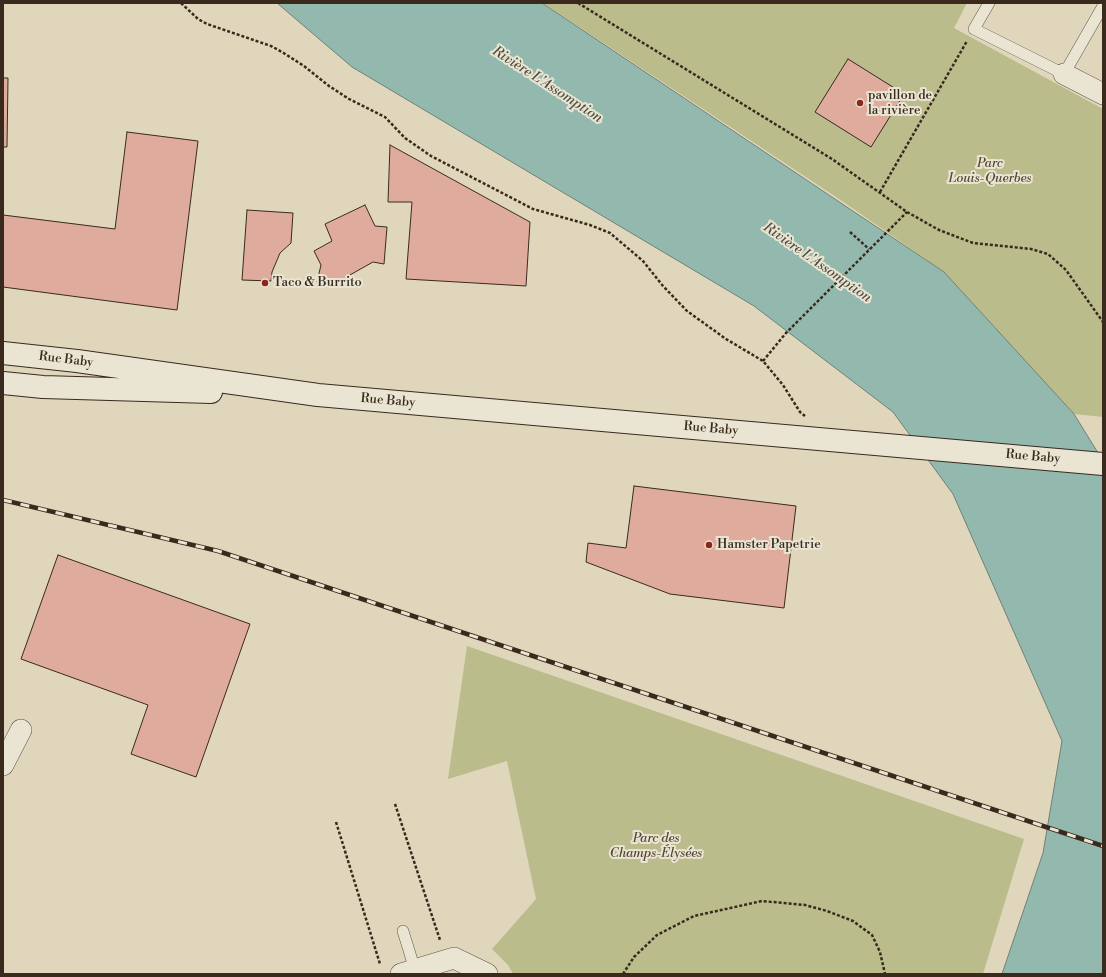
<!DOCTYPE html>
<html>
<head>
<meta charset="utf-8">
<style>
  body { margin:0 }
  #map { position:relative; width:1106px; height:977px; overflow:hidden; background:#dfd6bc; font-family:"Libre Bodoni",serif }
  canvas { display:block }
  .frame { position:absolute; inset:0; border:4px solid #3a2a1e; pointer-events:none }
</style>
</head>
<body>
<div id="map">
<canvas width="1106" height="977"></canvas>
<div class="frame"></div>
</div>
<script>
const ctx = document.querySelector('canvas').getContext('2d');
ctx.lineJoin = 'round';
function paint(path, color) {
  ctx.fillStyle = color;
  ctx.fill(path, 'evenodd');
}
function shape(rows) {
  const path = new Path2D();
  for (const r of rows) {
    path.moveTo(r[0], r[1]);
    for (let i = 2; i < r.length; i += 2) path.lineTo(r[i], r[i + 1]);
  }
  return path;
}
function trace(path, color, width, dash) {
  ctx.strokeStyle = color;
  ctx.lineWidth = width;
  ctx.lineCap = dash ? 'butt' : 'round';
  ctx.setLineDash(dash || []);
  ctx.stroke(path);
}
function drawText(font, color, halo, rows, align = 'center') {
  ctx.font = font + ' "Libre Bodoni",serif';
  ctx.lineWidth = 4;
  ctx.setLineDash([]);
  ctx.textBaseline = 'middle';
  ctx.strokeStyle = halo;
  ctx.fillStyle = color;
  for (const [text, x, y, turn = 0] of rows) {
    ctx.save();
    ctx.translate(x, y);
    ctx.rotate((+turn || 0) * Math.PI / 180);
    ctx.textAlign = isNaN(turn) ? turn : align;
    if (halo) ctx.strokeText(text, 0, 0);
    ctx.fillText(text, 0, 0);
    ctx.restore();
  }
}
paint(shape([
  [543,3,967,3,954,28,1103,109,1103,417,1074,414,944,272,845,203],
  [467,646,1024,839,983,974,513,974,508,965,492,949,536,899,507,761,448,779]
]), '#babc8b');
const water = shape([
  [277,3,542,3,944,272,1074,414,1103,461,1103,974,1002,974,1043,853,1062,741,953,494,893,412,754,306,352,67,277,3]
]);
paint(water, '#93b9af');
trace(water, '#6f8075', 1);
const building = shape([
  [848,59,904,94,871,147,815,112,848,59],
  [3,78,8,78,7,147,3,147,3,78],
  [127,132,198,141,177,310,3,287,3,215,115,229,127,132],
  [390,145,530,222,526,286,406,279,412,202,388,202,390,145],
  [365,205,375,226,387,227,384,264,373,262,348,276,347,286,317,282,321,265,314,251,332,241,325,224,365,205],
  [247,210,293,213,291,243,280,253,272,272,271,281,242,280,247,210],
  [634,486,796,506,784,608,670,594,586,562,588,543,626,548,634,486],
  [58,555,250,624,196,777,131,754,148,705,21,659,58,555]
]);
paint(building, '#dfab9d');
trace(building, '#3a2a1e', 1);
const lane = shape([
  [989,3,974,29,1064,74,1103,6],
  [403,931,415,970]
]);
const street = shape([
  [1064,74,1103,94],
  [3,765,21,730],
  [401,974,454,958,487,974]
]);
const secondary = shape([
  [3,353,77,361,318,395,1103,464],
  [3,383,43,387,211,392]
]);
trace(lane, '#635546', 12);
trace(street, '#635546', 22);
trace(secondary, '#3a2a1e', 24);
trace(shape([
  [181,3,198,19,207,24,271,46,282,52,304,66,329,86,349,99,385,117,405,138,431,156,533,209,590,225,610,233,643,261,663,286,687,311,726,339,763,361,783,385,800,412,805,416],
  [578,3,832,159,907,212,939,230,973,243,1031,249,1048,254,1066,270,1103,322],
  [880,192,967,41],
  [850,232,869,249],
  [763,361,786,333,907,212],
  [395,804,440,940],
  [336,822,380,964],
  [623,974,634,957,657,935,694,916,762,901,805,905,827,911,853,921,872,935,880,952,885,974]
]), '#3a2a1e', 2.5, [3, 2]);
trace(lane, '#eae4d3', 11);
trace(street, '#eae4d3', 21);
trace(secondary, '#eae4d3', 22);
const rail = shape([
  [3,500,218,551,1103,846]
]);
trace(rail, '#3a2a1e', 4.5);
trace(rail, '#eae4d3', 3, [9]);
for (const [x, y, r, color] of [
  [860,103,4,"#8f2418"],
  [265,283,4,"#8f2418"],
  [709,545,4,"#8f2418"]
]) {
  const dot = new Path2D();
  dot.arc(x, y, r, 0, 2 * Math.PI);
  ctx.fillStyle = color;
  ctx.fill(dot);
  trace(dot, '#eae4d3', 1.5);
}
drawText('13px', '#3a2a1e', '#eae4d3', [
  ["pavillon de",868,96],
  ["la rivière",868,111],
  ["Taco & Burrito",273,283],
  ["Hamster Papetrie",717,545]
], 'left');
drawText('italic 13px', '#544734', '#eae4d3', [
  ["Parc",990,164],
  ["Louis-Querbes",990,179],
  ["Parc des",656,839],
  ["Champs-Élysées",656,854]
]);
drawText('13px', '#3a2a1e', '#eae4d3', [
  ["Rue Baby",66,360,7],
  ["Rue Baby",388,401,5],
  ["Rue Baby",711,429,5],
  ["Rue Baby",1033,457,5]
]);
drawText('italic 14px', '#504e42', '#eae4d3', [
  ["Rivière L'Assomption",547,85,33],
  ["Rivière L'Assomption",817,263,35]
]);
</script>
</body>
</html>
